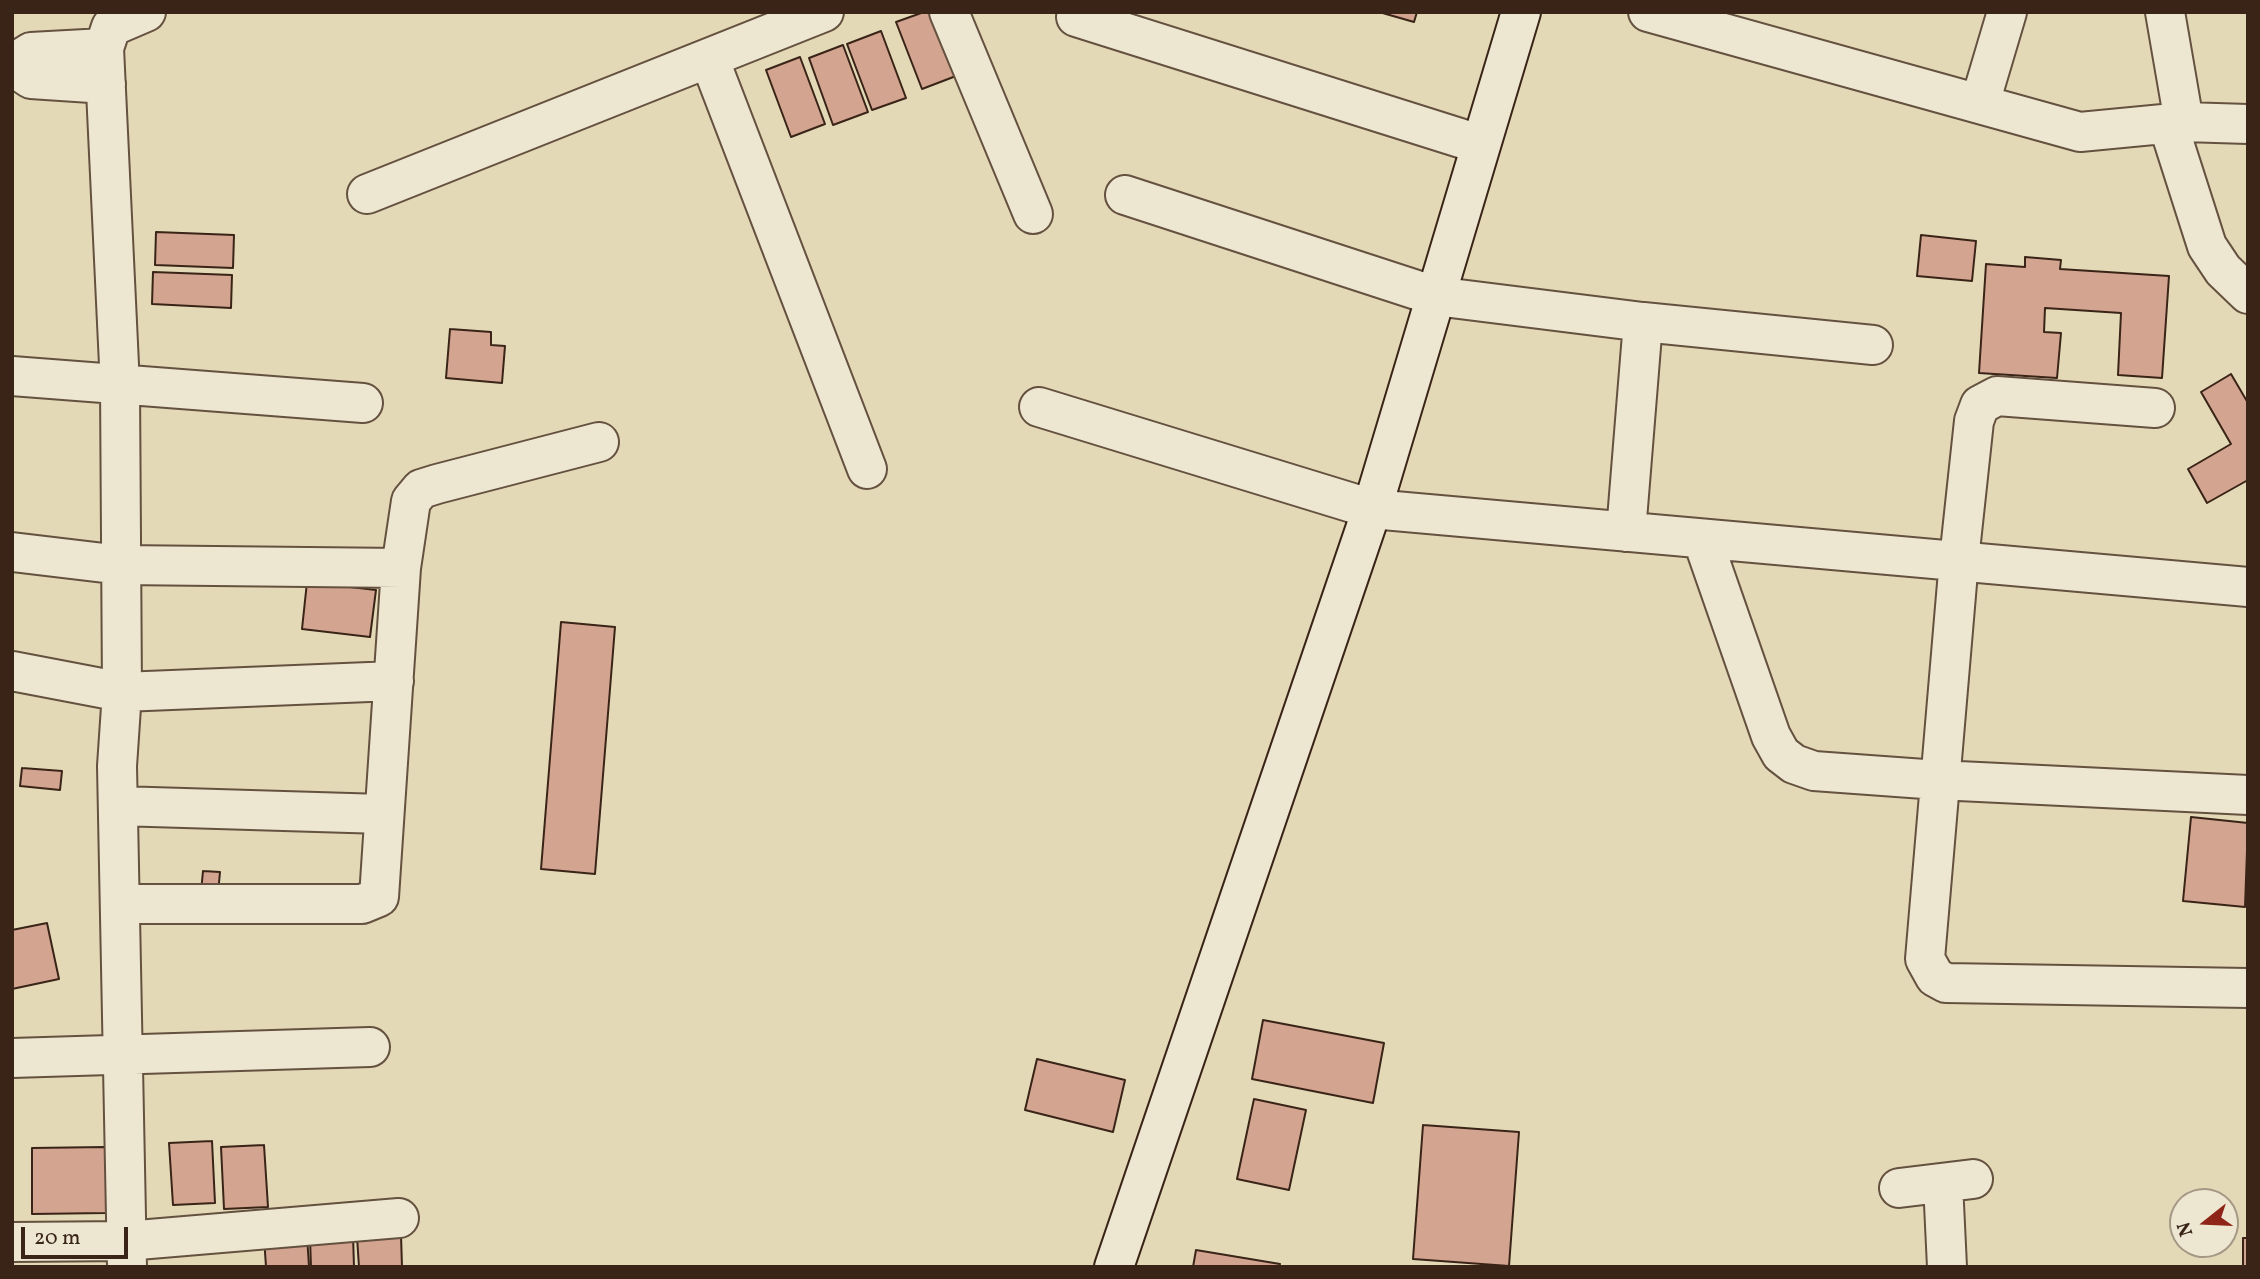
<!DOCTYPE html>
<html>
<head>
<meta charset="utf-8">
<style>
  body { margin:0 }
  #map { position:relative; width:2260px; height:1279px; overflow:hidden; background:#e3d9b6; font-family:Vollkorn,serif }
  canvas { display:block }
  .frame { position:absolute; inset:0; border:14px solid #392417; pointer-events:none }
  .north { position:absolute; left:2169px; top:1188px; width:70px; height:70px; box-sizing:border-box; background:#ede6d0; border:2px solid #a59886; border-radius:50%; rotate:252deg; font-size:19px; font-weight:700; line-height:28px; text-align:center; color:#392417 }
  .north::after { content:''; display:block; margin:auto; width:24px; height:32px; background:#8f2418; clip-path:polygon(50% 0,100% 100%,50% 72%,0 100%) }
  .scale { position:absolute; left:21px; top:1227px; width:107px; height:32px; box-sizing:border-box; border:4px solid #392417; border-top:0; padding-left:9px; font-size:21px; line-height:24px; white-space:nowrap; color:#392417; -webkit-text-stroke:5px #ede6d0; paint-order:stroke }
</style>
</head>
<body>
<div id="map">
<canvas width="2260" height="1279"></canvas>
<div class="frame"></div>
<div class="north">N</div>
<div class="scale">20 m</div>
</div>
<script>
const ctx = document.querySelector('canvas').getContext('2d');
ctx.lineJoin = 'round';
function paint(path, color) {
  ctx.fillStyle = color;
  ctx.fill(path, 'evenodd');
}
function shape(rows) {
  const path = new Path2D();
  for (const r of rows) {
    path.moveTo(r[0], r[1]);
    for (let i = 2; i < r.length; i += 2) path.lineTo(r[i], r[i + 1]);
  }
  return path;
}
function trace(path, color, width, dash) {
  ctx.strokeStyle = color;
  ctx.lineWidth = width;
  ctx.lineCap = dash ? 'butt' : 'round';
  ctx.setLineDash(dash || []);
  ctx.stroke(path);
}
const building = shape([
  [924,12,932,12,956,76,922,89,896,22,924,12],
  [1379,12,1417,12,1414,22,1379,12],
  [881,31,906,98,872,110,847,44,881,31],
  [843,45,868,112,833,125,809,58,843,45],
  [800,57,825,124,791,137,766,70,800,57],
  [156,232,234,235,233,268,155,265,156,232],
  [1921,235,1976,241,1972,281,1917,276,1921,235],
  [2025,257,2061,260,2060,269,2169,276,2162,378,2118,375,2121,313,2045,308,2044,332,2061,333,2057,378,1979,373,1986,264,2025,267,2025,257],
  [153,272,232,275,231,308,152,304,153,272],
  [450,329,491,332,491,345,505,346,502,383,446,378,450,329],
  [2231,374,2248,403,2248,480,2207,503,2188,469,2231,444,2201,392,2231,374],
  [307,582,376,590,370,637,302,629,307,582],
  [561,622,615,627,595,874,541,869,561,622],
  [22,768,62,771,60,790,20,786,22,768],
  [2191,817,2248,823,2245,907,2183,901,2191,817],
  [203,871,220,872,218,893,201,892,203,871],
  [47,923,59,979,12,989,12,930,47,923],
  [1263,1020,1384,1043,1373,1103,1252,1079,1263,1020],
  [1037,1059,1125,1080,1113,1132,1025,1110,1037,1059],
  [1254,1099,1306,1110,1289,1190,1237,1179,1254,1099],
  [1423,1125,1519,1132,1509,1266,1413,1259,1423,1125],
  [212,1141,215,1203,173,1205,169,1143,212,1141],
  [264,1145,268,1207,224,1209,221,1147,264,1145],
  [106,1147,106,1213,32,1214,32,1148,106,1147],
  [307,1235,309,1267,266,1267,264,1237,307,1235],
  [353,1235,354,1267,311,1267,310,1238,353,1235],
  [401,1235,402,1267,359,1267,357,1237,401,1235],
  [2243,1238,2248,1238,2248,1267,2243,1267,2243,1238],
  [1196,1250,1280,1264,1279,1267,1193,1267,1196,1250]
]);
paint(building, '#d3a490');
trace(building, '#392417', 2);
const street = shape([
  [949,12,1033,214],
  [1648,12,2080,132,2184,122,2248,124],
  [2165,12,2184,122],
  [1076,17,1479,144],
  [709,58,867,469],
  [12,64,31,52,104,48],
  [12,66,31,79,106,84],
  [1980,103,2007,12],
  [2168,124,2207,246,2223,270,2248,294],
  [367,194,824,12],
  [1125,195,1435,296,1643,322,1873,345],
  [12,376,363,403],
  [1039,407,1372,509,2248,587],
  [2155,408,1997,396,1980,405,1974,421,1959,560,1925,959,1935,977,1946,983,2248,988],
  [1626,532,1643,322],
  [1703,541,1771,736,1781,754,1794,764,1814,771,1938,780,2248,795],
  [12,552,121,565,401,568],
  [12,671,122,692,120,386,104,48,111,27,146,12],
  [118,806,383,814],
  [120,904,362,904,379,897,401,568,411,501,421,489,437,484,599,442],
  [12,1058,370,1047],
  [1943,1183,1947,1267],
  [1899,1188,1973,1179],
  [12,1242,126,1241,399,1218],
  [127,1267,117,766,122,692,394,681]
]);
const secondary = shape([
  [1114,1267,1372,509,1521,12]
]);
trace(street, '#64513f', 42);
trace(secondary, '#392417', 42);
trace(street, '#ede6d0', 38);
trace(secondary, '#ede6d0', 38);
</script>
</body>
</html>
